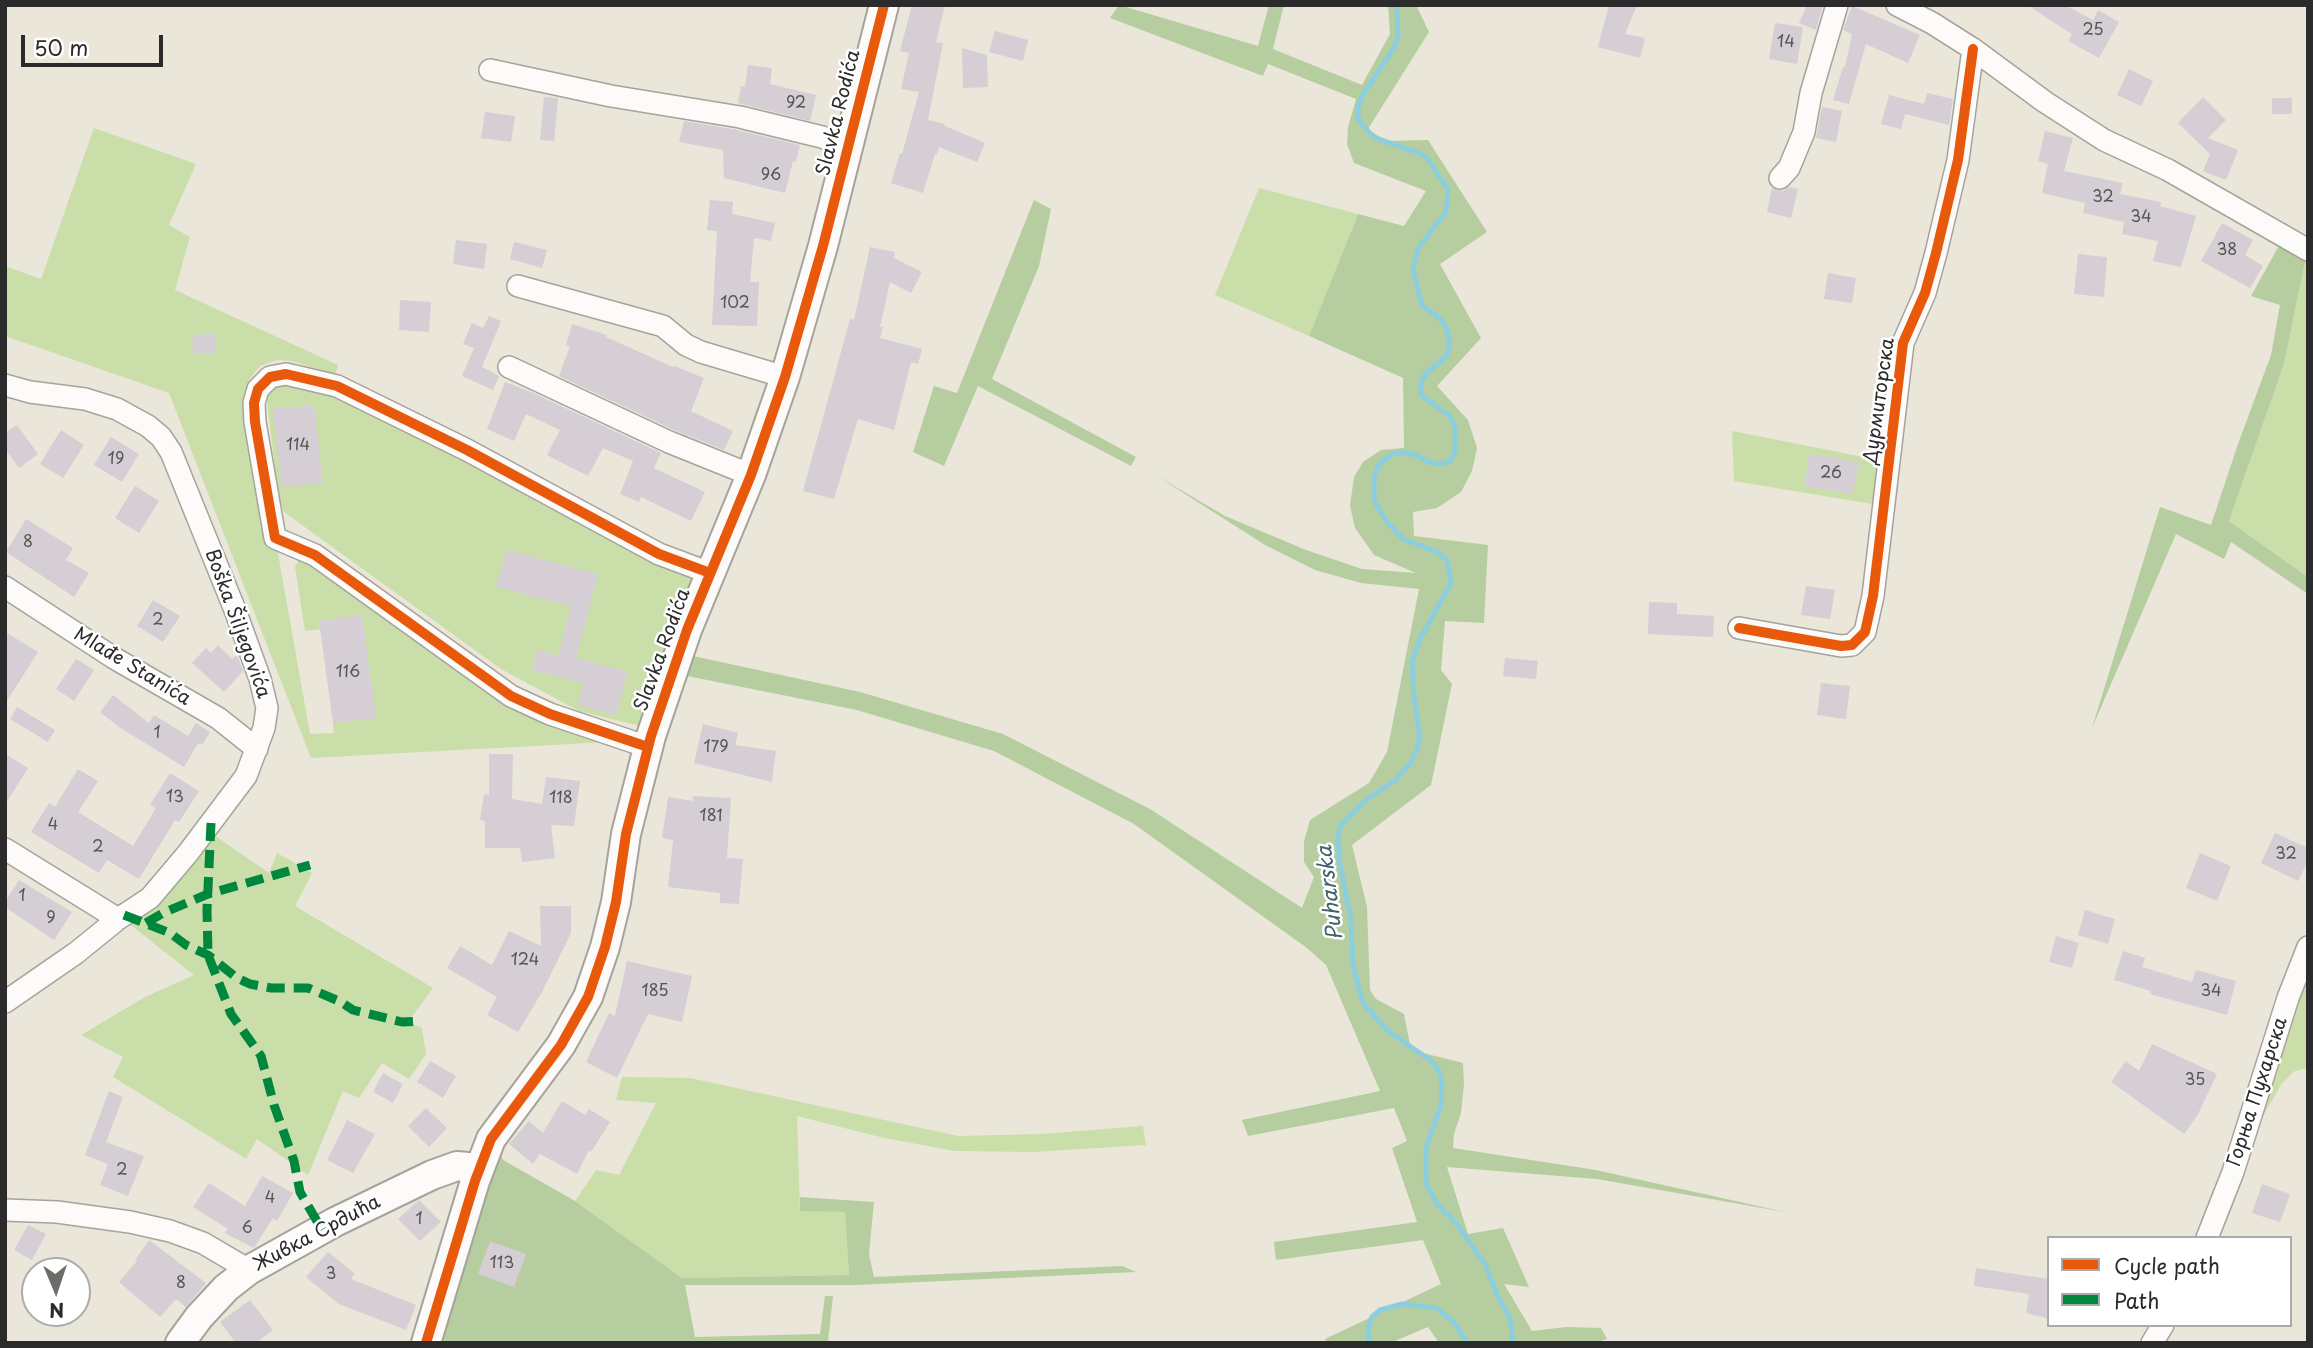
<!DOCTYPE html>
<html>
<head>
<meta charset="utf-8">
<style>
  body { margin:0 }
  #map { position:relative; width:2313px; height:1348px; overflow:hidden; background:#eae6d9; font-family:"Playpen Sans",sans-serif }
  canvas { display:block }
  .frame { position:absolute; inset:0; border:7px solid #2b2b2b; pointer-events:none }
  .legend { position:absolute; left:2047px; top:1236px; width:245px; height:91px; box-sizing:border-box; background:#fff; border:2px solid #aaa; margin:0; padding:9px 12px; list-style:none; font-size:21px; color:#2b2b2b }
  .legend li { display:flex; align-items:center; gap:14px; height:35px }
  .legend b { width:35px; border:2px solid #aaa }
  .north { position:absolute; left:21px; top:1257px; width:70px; height:70px; box-sizing:border-box; background:#fff; border:2px solid #aaa; border-radius:50%; rotate:178deg; font-size:19px; font-weight:700; line-height:28px; text-align:center; color:#2b2b2b }
  .north::after { content:''; display:block; margin:auto; width:24px; height:32px; background:#6e6c68; clip-path:polygon(50% 0,100% 100%,50% 72%,0 100%) }
  .scale { position:absolute; left:21px; top:35px; width:142px; height:32px; box-sizing:border-box; border:4px solid #2b2b2b; border-top:0; padding-left:9px; font-size:21px; line-height:24px; white-space:nowrap; color:#2b2b2b; -webkit-text-stroke:5px #fff; paint-order:stroke }
</style>
</head>
<body>
<div id="map">
<canvas width="2313" height="1348"></canvas>
<div class="frame"></div>
<ul class="legend">
<li><b style="height:9px;background:#e8590c"></b>Cycle path</li>
<li><b style="height:9px;background:#00873e"></b>Path</li>
</ul>
<div class="north">N</div>
<div class="scale">50 m</div>
</div>
<script>
const ctx = document.querySelector('canvas').getContext('2d');
ctx.lineJoin = 'round';
function paint(path, color) {
  ctx.fillStyle = color;
  ctx.fill(path, 'evenodd');
}
function shape(rows) {
  const path = new Path2D();
  for (const r of rows) {
    path.moveTo(r[0], r[1]);
    for (let i = 2; i < r.length; i += 2) path.lineTo(r[i], r[i + 1]);
  }
  return path;
}
function trace(path, color, width, dash) {
  ctx.strokeStyle = color;
  ctx.lineWidth = width;
  ctx.lineCap = dash ? 'butt' : 'round';
  ctx.setLineDash(dash || []);
  ctx.stroke(path);
}
function drawText(font, color, halo, rows, align = 'center') {
  ctx.font = font + ' "Playpen Sans",sans-serif';
  ctx.lineWidth = 5;
  ctx.setLineDash([]);
  ctx.textBaseline = 'middle';
  ctx.strokeStyle = halo;
  ctx.fillStyle = color;
  for (const [text, x, y, turn = 0] of rows) {
    ctx.save();
    ctx.translate(x, y);
    ctx.rotate((+turn || 0) * Math.PI / 180);
    ctx.textAlign = isNaN(turn) ? turn : align;
    if (halo) ctx.strokeText(text, 0, 0);
    ctx.fillText(text, 0, 0);
    ctx.restore();
  }
}
paint(shape([
  [94,128,196,164,169,225,190,237,175,290,338,365,335,375,292,361,277,360,260,366,249,380,246,401,276,542,310,734,334,733,333,723,375,718,362,615,320,621,321,629,305,631,295,567,298,561,304,558,453,658,626,741,311,758,169,393,5,336,5,266,41,279],
  [1259,188,1358,214,1309,336,1215,295],
  [2306,257,2308,258,2308,577,2229,521,2284,364],
  [288,374,696,569,640,726,579,711,501,669,284,512,278,492,266,392],
  [1732,431,1884,461,1878,505,1734,481],
  [211,833,269,873,277,853,312,873,295,906,433,988,408,1022,422,1028,426,1054,409,1079,382,1063,359,1098,343,1091,308,1175,257,1139,246,1159,113,1077,123,1057,81,1035,145,997,194,975,128,923],
  [2308,963,2308,1068,2295,1071,2282,1083,2251,1137],
  [622,1077,690,1078,958,1136,1041,1134,1143,1126,1146,1145,1033,1152,955,1151,884,1138,797,1116,800,1210,845,1212,849,1275,682,1278,575,1201,596,1170,619,1175,656,1103,616,1100]
]), '#cadeaa');
paint(shape([
  [1119,5,1258,46,1269,5,1284,5,1273,49,1362,85,1390,34,1388,5,1416,5,1429,32,1368,129,1386,141,1428,140,1487,232,1440,264,1481,338,1437,386,1468,420,1477,448,1472,471,1461,492,1437,508,1413,512,1414,536,1488,545,1484,623,1445,621,1441,670,1452,684,1431,785,1352,845,1367,907,1370,990,1376,999,1404,1014,1411,1050,1463,1063,1464,1084,1461,1113,1454,1134,1453,1148,1596,1170,1785,1212,1597,1179,1447,1167,1468,1234,1503,1228,1529,1287,1504,1284,1532,1331,1566,1327,1601,1328,1607,1339,1593,1343,1439,1343,1428,1327,1390,1343,1327,1343,1325,1339,1441,1284,1423,1240,1276,1260,1274,1242,1417,1222,1392,1148,1407,1141,1394,1108,1248,1136,1242,1120,1380,1091,1326,965,1307,948,1134,824,994,751,857,710,687,676,693,656,860,692,1003,734,1150,809,1302,908,1314,877,1304,862,1304,841,1310,820,1369,783,1387,752,1419,589,1361,583,1315,570,1265,545,1157,476,1225,516,1306,550,1362,569,1416,573,1374,555,1355,528,1350,506,1354,477,1363,462,1381,450,1404,448,1403,378,1309,336,1358,214,1404,226,1426,191,1354,163,1347,144,1348,127,1356,99,1268,64,1263,76,1110,18],
  [1034,200,1051,209,1039,266,992,379,1136,457,1131,466,978,386,944,466,913,452,934,386,957,393],
  [2281,242,2306,257,2284,364,2229,521,2308,577,2308,594,2231,542,2224,559,2176,534,2092,728,2160,507,2211,525,2238,444,2271,355,2280,305,2251,296],
  [497,1148,503,1160,575,1201,682,1278,849,1275,845,1212,800,1211,800,1197,874,1202,869,1254,874,1277,1122,1266,1136,1272,857,1285,685,1285,695,1337,820,1334,825,1296,833,1296,828,1342,439,1343]
]), '#b6cda0');
trace(shape([
  [1397,5,1398,36,1394,48,1362,96,1358,107,1358,119,1373,137,1419,153,1428,159,1448,190,1446,212,1418,248,1413,271,1422,306,1436,315,1445,325,1449,336,1449,348,1445,358,1426,373,1421,383,1421,395,1450,416,1455,427,1455,451,1450,461,1439,464,1428,462,1418,456,1408,453,1396,453,1386,458,1378,466,1374,477,1374,500,1386,521,1403,539,1437,552,1447,560,1451,583,1420,639,1412,661,1414,696,1419,731,1419,743,1415,753,1410,764,1394,781,1366,800,1341,825,1338,836,1339,859,1351,920,1353,966,1363,1003,1388,1031,1430,1060,1438,1069,1442,1080,1441,1105,1426,1148,1426,1183,1437,1204,1455,1222,1485,1264,1498,1297,1510,1318,1513,1343],
  [1369,1343,1368,1328,1372,1317,1380,1310,1402,1304,1436,1308,1454,1322,1467,1343]
]), '#8bcede', 5);
paint(shape([
  [912,5,945,5,936,42,943,43,928,120,945,124,945,126,985,143,977,162,939,147,937,155,935,154,923,193,891,183,900,153,902,154,919,92,901,89,909,53,900,51],
  [1609,5,1637,5,1625,34,1645,38,1640,58,1598,47],
  [1807,5,1823,5,1816,30,1799,23],
  [2027,5,2065,5,2093,20,2098,10,2119,22,2099,58,2068,41,2072,34],
  [1852,6,1920,35,1908,63,1866,44,1849,104,1833,100,1843,67,1845,67,1852,34,1843,30],
  [1775,23,1803,27,1797,64,1769,59],
  [995,31,1028,40,1023,61,989,52],
  [962,48,987,55,988,87,963,88],
  [748,65,772,68,770,84,816,95,810,121,738,103,741,86,745,87],
  [2129,69,2153,81,2141,106,2117,95],
  [1927,93,1953,99,1949,125,1905,114,1901,129,1881,124,1889,95,1924,104],
  [544,97,558,98,554,141,540,140],
  [2203,97,2226,120,2208,138,2238,150,2226,180,2203,171,2210,154,2178,123],
  [2272,98,2292,98,2292,114,2272,114],
  [1822,107,1842,111,1836,142,1816,138],
  [485,112,515,116,511,142,481,138],
  [684,121,737,130,800,145,796,162,793,161,785,193,724,178,723,150,679,142],
  [2045,131,2073,138,2064,171,2123,183,2120,194,2161,202,2160,206,2196,216,2181,267,2153,261,2158,241,2122,234,2124,222,2083,213,2085,203,2042,193,2048,164,2038,161],
  [1790,187,1798,189,1791,218,1767,212,1772,188,1783,191],
  [710,200,733,202,732,214,775,223,771,241,754,238,750,282,759,282,757,326,712,325,717,231,707,230],
  [2222,223,2253,240,2245,255,2263,266,2250,288,2201,261],
  [456,240,487,244,484,269,453,264],
  [514,242,547,250,542,268,510,259],
  [870,247,895,252,894,258,922,272,911,293,890,282,880,327,883,327,880,338,922,349,918,364,911,362,894,430,858,419,834,499,803,491,850,319,854,320],
  [2078,254,2107,257,2104,297,2074,294],
  [1828,273,1856,278,1852,303,1824,299],
  [400,300,431,302,429,332,399,330],
  [489,316,501,321,482,367,499,376,493,390,462,376,474,348,463,344,472,323,483,328],
  [572,324,607,335,606,337,673,367,674,366,704,378,691,411,733,431,724,450,674,430,559,376,570,346,566,345],
  [215,333,216,353,193,354,192,335],
  [505,382,531,392,661,453,654,468,705,492,691,521,641,497,639,502,620,494,633,461,603,448,588,476,547,455,560,430,526,414,514,441,487,429],
  [314,405,323,483,282,487,273,409],
  [17,425,38,454,19,468,5,449,5,433],
  [61,430,84,445,63,478,40,464],
  [111,437,139,454,122,482,94,465],
  [1809,454,1859,462,1853,494,1804,486],
  [135,486,159,501,139,533,115,518],
  [26,519,73,548,66,560,89,573,74,597,6,552],
  [506,550,598,574,576,658,628,672,616,715,578,705,583,683,532,670,537,650,558,656,571,606,496,587],
  [1806,586,1835,590,1830,619,1801,615],
  [153,600,180,616,163,642,137,626],
  [1649,602,1677,603,1677,614,1714,616,1713,637,1648,634],
  [362,615,376,718,333,723,319,621],
  [5,632,38,652,5,704],
  [218,645,232,659,236,656,238,658,243,671,224,692,192,663,206,648,211,653],
  [1505,658,1538,661,1536,679,1503,676],
  [76,659,94,670,74,701,56,689],
  [1821,683,1850,686,1846,719,1817,715],
  [113,695,149,723,154,715,188,736,196,723,210,732,202,745,198,743,184,767,119,727,100,712],
  [17,707,55,730,48,742,10,719],
  [703,724,738,733,735,745,776,751,772,782,694,763],
  [5,754,28,768,5,805],
  [489,754,513,754,512,799,542,804,546,777,580,781,574,826,551,825,555,858,522,862,520,848,485,848,485,821,480,820,484,794,489,795],
  [78,769,98,781,78,812,133,846,156,808,150,805,170,773,199,791,179,822,175,820,139,879,107,860,99,873,31,832,49,803,55,807],
  [693,796,731,798,727,858,743,859,739,904,720,903,720,893,668,887,673,840,662,838,668,797,693,801],
  [2275,833,2308,848,2308,861,2298,881,2261,863],
  [2200,853,2231,866,2217,901,2186,888],
  [19,880,72,912,54,940,5,907,5,902],
  [540,906,571,906,571,933,542,992,518,1032,487,1015,497,997,447,968,460,946,492,965,509,931,541,946],
  [2085,910,2115,919,2108,944,2078,935],
  [2056,936,2079,943,2072,968,2049,962],
  [2123,951,2145,958,2142,967,2192,982,2196,970,2236,981,2227,1015,2150,994,2151,991,2114,980],
  [627,961,692,976,682,1022,648,1014,617,1078,586,1062,609,1013,615,1016],
  [2152,1044,2217,1074,2197,1116,2184,1134,2111,1082,2126,1061,2139,1071],
  [430,1061,456,1076,443,1098,417,1082],
  [383,1073,403,1084,393,1103,373,1092],
  [109,1091,123,1097,106,1142,144,1156,128,1196,100,1185,108,1164,85,1155],
  [562,1101,585,1115,589,1109,610,1122,591,1152,589,1150,577,1174,540,1154,533,1164,509,1144,529,1121,543,1133],
  [426,1108,447,1128,429,1147,408,1126],
  [347,1120,375,1134,353,1173,327,1160],
  [262,1176,293,1193,277,1221,273,1218,254,1248,225,1233,228,1229,193,1207,209,1183,245,1206],
  [2262,1184,2290,1194,2280,1222,2252,1213],
  [419,1200,441,1222,420,1241,398,1219],
  [28,1225,46,1234,32,1260,14,1250],
  [149,1240,206,1283,186,1307,176,1299,160,1317,119,1282,137,1261,135,1260],
  [490,1241,526,1254,514,1287,478,1274],
  [328,1252,355,1274,351,1279,416,1305,406,1330,339,1304,306,1277],
  [1976,1268,2049,1279,2049,1319,2026,1313,2029,1294,1974,1286],
  [250,1300,273,1330,256,1343,236,1343,220,1322]
]), '#d5ced4');
const minor = shape([
  [1897,5,1932,23,1973,49,2045,102,2104,140,2168,170,2308,250],
  [490,70,611,96,740,117,822,137,848,148],
  [1780,178,1789,168,1804,132,1811,93,1837,5],
  [518,286,663,326,686,345,701,352,785,377],
  [509,367,669,442,751,475],
  [5,385,30,392,85,399,117,409,148,426,161,437,171,452,235,610,260,679,267,708,264,728,246,776,188,853,150,898,118,919,76,953,5,1002],
  [5,587,114,658,218,718,257,749],
  [1739,628,1841,646,1852,645,1865,632,1873,596,1903,343,1925,293,1936,253,1958,160,1973,49],
  [648,747,550,714,511,696,315,555,275,538,255,422,254,403,258,389,270,377,286,374,337,386,467,450,659,554,710,573],
  [5,849,118,919],
  [5,1210,57,1212,130,1222,170,1231,203,1243,249,1270],
  [2207,1238,2233,1172,2288,998,2308,947],
  [2152,1343,2163,1325]
]);
const major = shape([
  [180,1343,199,1317,226,1288,249,1270,335,1222,432,1175,457,1166,479,1168],
  [426,1343,475,1181,491,1139,561,1045,588,997,605,947,616,902,626,834,651,736,687,630,751,475,785,377,823,246,884,5]
]);
trace(minor, '#a5a39b', 24);
trace(major, '#a5a39b', 32);
trace(minor, '#fcfbf9', 21);
trace(major, '#fcfbf9', 28);
trace(shape([
  [211,823,207,910,208,955,231,1014,261,1056,274,1105,294,1161,300,1192,322,1230],
  [124,915,170,933,186,945,208,955,237,978,250,984,271,988,308,988,341,1002,353,1010,402,1022,420,1021],
  [146,923,163,913,208,894,310,865]
]), '#00873e', 9, [18, 9]);
trace(shape([
  [1739,628,1841,646,1852,645,1865,632,1873,596,1903,343,1925,293,1936,253,1958,160,1973,49],
  [648,747,550,714,511,696,315,555,275,538,255,422,254,403,258,389,270,377,286,374,337,386,467,450,659,554,710,573],
  [426,1343,475,1181,491,1139,561,1045,588,997,605,947,616,902,626,834,651,736,687,630,751,475,785,377,823,246,884,5]
]), '#e8590c', 10);
drawText('16px', '#565455', null, [
  ["25",2093,31],
  ["14",1786,43],
  ["92",796,104],
  ["96",771,176],
  ["32",2103,198],
  ["34",2141,218],
  ["38",2227,251],
  ["102",735,304],
  ["114",298,446],
  ["19",116,460],
  ["26",1831,474],
  ["8",28,543],
  ["2",158,621],
  ["116",348,673],
  ["1",157,734],
  ["179",716,748],
  ["13",175,798],
  ["118",561,799],
  ["181",711,817],
  ["4",53,826],
  ["2",98,848],
  ["32",2286,855],
  ["1",22,897],
  ["9",51,919],
  ["124",525,961],
  ["185",655,992],
  ["34",2211,992],
  ["35",2195,1081],
  ["2",122,1171],
  ["4",270,1199],
  ["1",419,1220],
  ["6",247,1229],
  ["113",502,1264],
  ["3",331,1275],
  ["8",181,1284]
]);
drawText('19px', '#2b2b2b', '#fff', [
  ["Slavka Rodića",839,113,-76],
  ["Дурмиторска",1880,401,-82],
  ["Boška Šiljegovića",237,624,70],
  ["Slavka Rodića",663,650,-70],
  ["Mlađe Stanića",132,667,31],
  ["Горња Пухарска",2258,1092,-72],
  ["Живка Срдића",317,1234,-28]
]);
drawText('italic 21px', '#3e616a', '#fff', [
  ["Puharska",1331,893,-97]
]);
</script>
</body>
</html>
